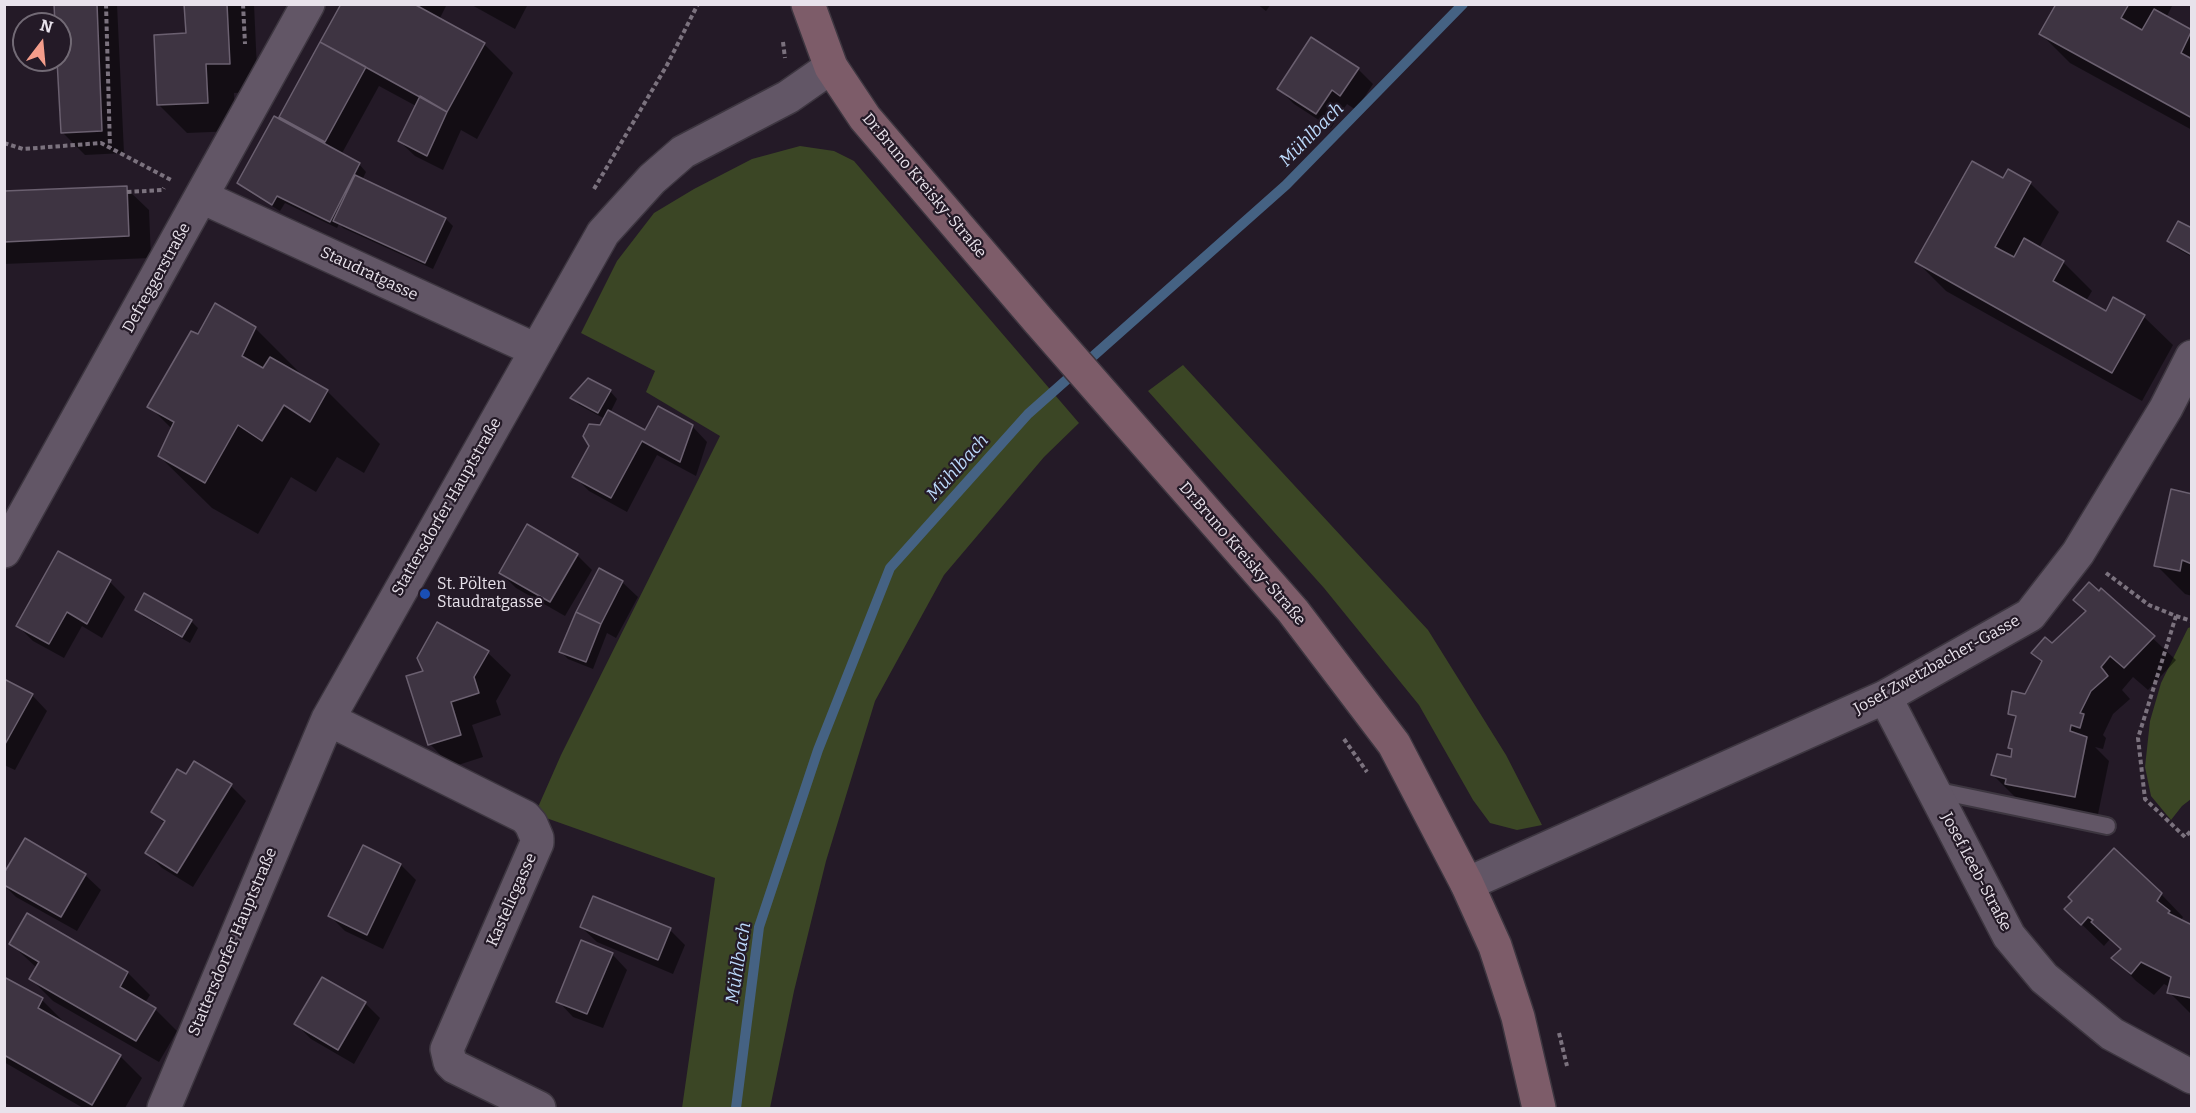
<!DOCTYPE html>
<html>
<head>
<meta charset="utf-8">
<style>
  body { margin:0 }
  #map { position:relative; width:2196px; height:1113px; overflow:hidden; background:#241a27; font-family:Bitter,serif }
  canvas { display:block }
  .frame { position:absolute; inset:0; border:6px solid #e8e2eb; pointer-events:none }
  .north { position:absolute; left:12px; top:12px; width:60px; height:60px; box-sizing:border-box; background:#241a27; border:2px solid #726a75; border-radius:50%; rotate:16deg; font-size:16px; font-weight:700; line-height:24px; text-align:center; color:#e8e2eb }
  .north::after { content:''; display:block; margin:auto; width:21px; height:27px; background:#f49d8b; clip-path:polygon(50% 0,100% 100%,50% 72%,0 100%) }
</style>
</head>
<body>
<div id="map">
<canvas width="2196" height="1113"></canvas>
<div class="frame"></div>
<div class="north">N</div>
</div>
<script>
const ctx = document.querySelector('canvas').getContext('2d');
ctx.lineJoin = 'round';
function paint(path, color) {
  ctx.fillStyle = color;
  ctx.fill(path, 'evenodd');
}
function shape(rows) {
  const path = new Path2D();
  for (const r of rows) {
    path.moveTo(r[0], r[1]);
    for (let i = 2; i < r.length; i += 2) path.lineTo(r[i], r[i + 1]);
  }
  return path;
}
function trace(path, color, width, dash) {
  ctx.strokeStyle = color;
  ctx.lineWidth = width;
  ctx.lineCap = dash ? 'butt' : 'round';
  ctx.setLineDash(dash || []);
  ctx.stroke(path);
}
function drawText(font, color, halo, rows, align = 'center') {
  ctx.font = font + ' Bitter,serif';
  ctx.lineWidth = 4.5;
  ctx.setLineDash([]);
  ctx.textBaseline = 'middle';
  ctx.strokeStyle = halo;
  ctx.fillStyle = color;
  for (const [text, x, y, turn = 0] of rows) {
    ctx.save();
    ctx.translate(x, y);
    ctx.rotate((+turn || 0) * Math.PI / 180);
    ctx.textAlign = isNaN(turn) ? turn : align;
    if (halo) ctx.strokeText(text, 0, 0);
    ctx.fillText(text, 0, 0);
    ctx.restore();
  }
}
paint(shape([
  [800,146,834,151,854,161,1079,423,1044,457,944,575,875,701,826,861,794,991,770,1108,682,1108,715,878,535,814,561,755,720,436,646,392,655,371,581,333,617,261,654,213,694,189,752,159],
  [1183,365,1428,630,1506,755,1542,825,1517,830,1490,823,1473,800,1419,705,1324,588,1148,391],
  [2191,627,2191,799,2182,806,2171,820,2151,796,2145,767,2150,721,2161,683,2188,628]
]), '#3b4625');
paint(shape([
  [56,4,117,4,124,153,85,155,62,132,59,60,60,24,57,24],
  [186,4,254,4,258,92,234,93,236,131,187,133,158,104,187,35],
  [343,4,447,4,439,20,484,44,513,73,477,139,461,130,443,170,415,156,399,141,416,106,379,86,341,155,359,164,366,172,362,180,446,219,453,226,433,269,343,228,339,224,337,228,285,203,280,211,246,190,239,182,288,124,281,117],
  [470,4,528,4,515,29],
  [1257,4,1271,4,1266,11],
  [2057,4,2173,4,2166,18,2192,32,2192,130,2070,63,2041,34],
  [1358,69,1373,84,1356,110,1347,104,1331,128,1294,104,1279,89],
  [2008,171,2030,183,2059,212,2039,248,2063,262,2092,291,2086,301,2107,313,2114,299,2144,317,2173,345,2142,401,1946,291,1917,262,2003,180],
  [126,188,149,210,151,258,4,264,4,193],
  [2192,230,2192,257,2176,248,2169,241],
  [255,328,306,379,327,391,380,444,364,473,337,457,316,492,291,477,258,534,212,508,159,456,172,429,149,406,199,336],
  [610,391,617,399,610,413,646,432,692,426,707,442,696,476,657,455,627,512,589,491,574,476,605,419,579,405,572,398],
  [2192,495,2192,596,2185,594,2156,565],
  [59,553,110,582,125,597,102,638,82,626,64,658,33,641,18,626],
  [577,555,592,570,565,616,516,588,501,573],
  [622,582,638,597,616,638,607,633,593,669,568,659,561,652],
  [2101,590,2176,660,2148,690,2133,677,2122,690,2130,699,2113,714,2103,735,2106,738,2103,749,2095,747,2109,761,2097,819,2030,806,2023,799,2015,797,1993,775,2013,759,2014,751,2010,748,2017,720,2010,713,2026,696,2052,645,2087,612],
  [136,609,191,621,198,628,190,643,144,617],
  [488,653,511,675,496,701,501,715,472,725,483,757,452,767,430,744,408,677],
  [4,680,32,695,47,711,15,770,4,765],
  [186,776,231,786,246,801,193,887,162,868,147,853,165,824,153,812],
  [363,847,401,865,416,880,383,949,345,931,330,916],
  [85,875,101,890,77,931,16,897,4,885],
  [2161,894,2183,917,2180,922,2192,927,2192,1015,2169,992,2170,987,2164,984,2154,995,2136,981,2114,958,2122,950,2110,939,2104,946,2066,909],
  [27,915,128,973,150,995,145,1003,155,1009,177,1031,159,1062,53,1001,31,979,37,968,11,944],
  [581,927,670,930,685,945,673,974,597,942],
  [612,954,627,970,603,1028,573,1017,558,1001],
  [4,979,42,1000,64,1022,63,1024,120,1056,142,1078,125,1108,83,1108,4,1062],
  [365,1003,380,1018,354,1064,311,1039,296,1024]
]), '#0007');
trace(shape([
  [736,1108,759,927,818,750,890,568,1028,414,1286,185,1463,4]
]), '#456283', 10);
const building = shape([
  [54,4,97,4,102,131,61,133,57,60,60,60,60,24,55,24,54,4],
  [184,4,227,4,230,64,206,64,208,103,157,105,154,35,186,33,184,4],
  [341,4,414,4,485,43,447,112,320,42,341,4],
  [2056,4,2129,4,2121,18,2142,30,2154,9,2192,30,2181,53,2192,59,2192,118,2039,34,2056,4],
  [1311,37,1359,68,1340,96,1332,90,1316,114,1277,89,1311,37],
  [320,42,366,67,325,142,279,117,320,42],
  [420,96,447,112,427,156,398,141,420,96],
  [274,116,360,163,330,222,277,196,272,205,237,183,274,116],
  [1972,161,2003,178,2008,169,2031,182,1995,247,2014,257,2024,238,2064,261,2053,281,2106,311,2113,297,2145,315,2112,373,1915,262,1972,161],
  [355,175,446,218,425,263,333,221,355,175],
  [127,186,129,236,4,242,4,191,127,186],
  [2178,221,2192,228,2192,255,2167,241,2178,221],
  [215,303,256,327,242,356,263,368,270,357,328,390,310,422,284,405,262,441,238,425,205,483,158,456,174,422,147,407,191,331,198,334,215,303],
  [588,378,611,390,598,413,570,398,588,378],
  [658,406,693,425,680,462,642,441,611,498,572,477,589,446,583,436,589,424,600,425,608,410,645,430,658,406],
  [2171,489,2192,494,2192,564,2182,560,2180,571,2154,566,2171,489],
  [527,524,578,554,550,602,499,573,527,524],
  [58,551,111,580,87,624,67,612,49,644,16,626,58,551],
  [599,568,623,581,601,624,576,612,599,568],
  [2089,582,2099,591,2101,588,2155,636,2124,668,2110,656,2101,667,2108,676,2091,691,2080,713,2084,714,2080,728,2071,725,2070,731,2087,737,2075,797,2005,784,2006,779,1991,775,1997,754,2011,757,2012,749,2008,748,2016,716,2008,714,2012,691,2025,694,2042,661,2031,653,2045,637,2052,643,2086,611,2073,600,2089,582],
  [144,593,192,620,182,637,135,610,144,593],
  [576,612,601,624,586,662,559,652,576,612],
  [437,622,489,651,474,677,479,693,451,702,461,735,428,745,406,676,423,671,417,658,437,622],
  [4,679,33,694,4,746,4,679],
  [194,761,232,784,177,873,145,853,165,821,151,812,177,769,186,774,194,761],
  [25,838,86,874,61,917,4,885,4,873,25,838],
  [363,845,401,864,367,935,328,916,363,845],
  [2114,848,2162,893,2157,901,2170,911,2168,913,2192,925,2191,998,2167,993,2171,977,2141,962,2131,974,2111,958,2121,949,2091,922,2093,920,2088,917,2081,925,2064,909,2072,901,2068,897,2114,848],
  [593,896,671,928,658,960,580,927,593,896],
  [27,913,128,972,120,987,156,1008,136,1041,29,979,39,962,9,944,27,913],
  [581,940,613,953,587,1014,556,1002,581,940],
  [4,977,43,998,38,1008,121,1055,92,1105,4,1055,4,977],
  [322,977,366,1002,338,1050,294,1024,322,977]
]);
paint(building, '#3e3442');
trace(building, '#6b6070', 1.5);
const lane = shape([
  [1934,790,2107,826]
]);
const street = shape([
  [202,197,536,350],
  [4,551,308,4],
  [1885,697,2009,936,2044,978,2112,1034,2192,1077],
  [328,719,525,817,531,824,537,838,537,843,447,1049,450,1062,455,1067,539,1108],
  [1467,884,1885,697,2030,615,2078,553,2166,408,2192,357],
  [164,1108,328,719,603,233,652,179,683,152,788,97,831,67]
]);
const secondary = shape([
  [808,4,831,67,865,118,1038,320,1293,611,1394,744,1467,884,1495,946,1518,1017,1539,1108]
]);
trace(lane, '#3d3640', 20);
trace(street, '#3d3640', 36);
trace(secondary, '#3d3640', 36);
trace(shape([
  [106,4,110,148],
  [243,4,245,44],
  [783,42,785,58],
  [4,143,23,149,101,143,173,181],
  [594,189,667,65,698,4],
  [127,192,163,190,164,188],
  [2106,573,2149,605,2176,616,2138,738,2145,799,2185,837,2192,830],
  [2176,616,2192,621],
  [1344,739,1367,772],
  [1559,1033,1567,1066]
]), '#7b727e', 4, [4.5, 3]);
trace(lane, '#625666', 16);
trace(street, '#625666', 33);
trace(secondary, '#7d5c69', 33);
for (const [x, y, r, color] of [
  [425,594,6,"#1a4fb4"]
]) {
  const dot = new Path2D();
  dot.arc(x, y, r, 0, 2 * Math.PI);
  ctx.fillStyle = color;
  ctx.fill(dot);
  trace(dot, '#241a27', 2);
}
drawText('16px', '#e8e2eb', '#241a27', [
  ["Dr.Bruno Kreisky-Straße",924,186,50],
  ["Staudratgasse",369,274,25],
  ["Defreggerstraße",157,278,-61],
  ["Stattersdorfer Hauptstraße",447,507,-60],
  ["Dr.Bruno Kreisky-Straße",1242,554,49],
  ["Josef Zwetzbacher-Gasse",1937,665,-29],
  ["Josef Leeb-Straße",1976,872,62],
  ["Kastelicgasse",512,900,-66],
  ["Stattersdorfer Hauptstraße",233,942,-67]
]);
drawText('16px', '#e8e2eb', '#241a27', [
  ["St. Pölten",437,585],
  ["Staudratgasse",437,603]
], 'left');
drawText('italic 18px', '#bcd9fb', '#241a27', [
  ["Mühlbach",1312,135,-45],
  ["Mühlbach",958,468,-48],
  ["Mühlbach",739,963,-81]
]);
</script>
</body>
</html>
